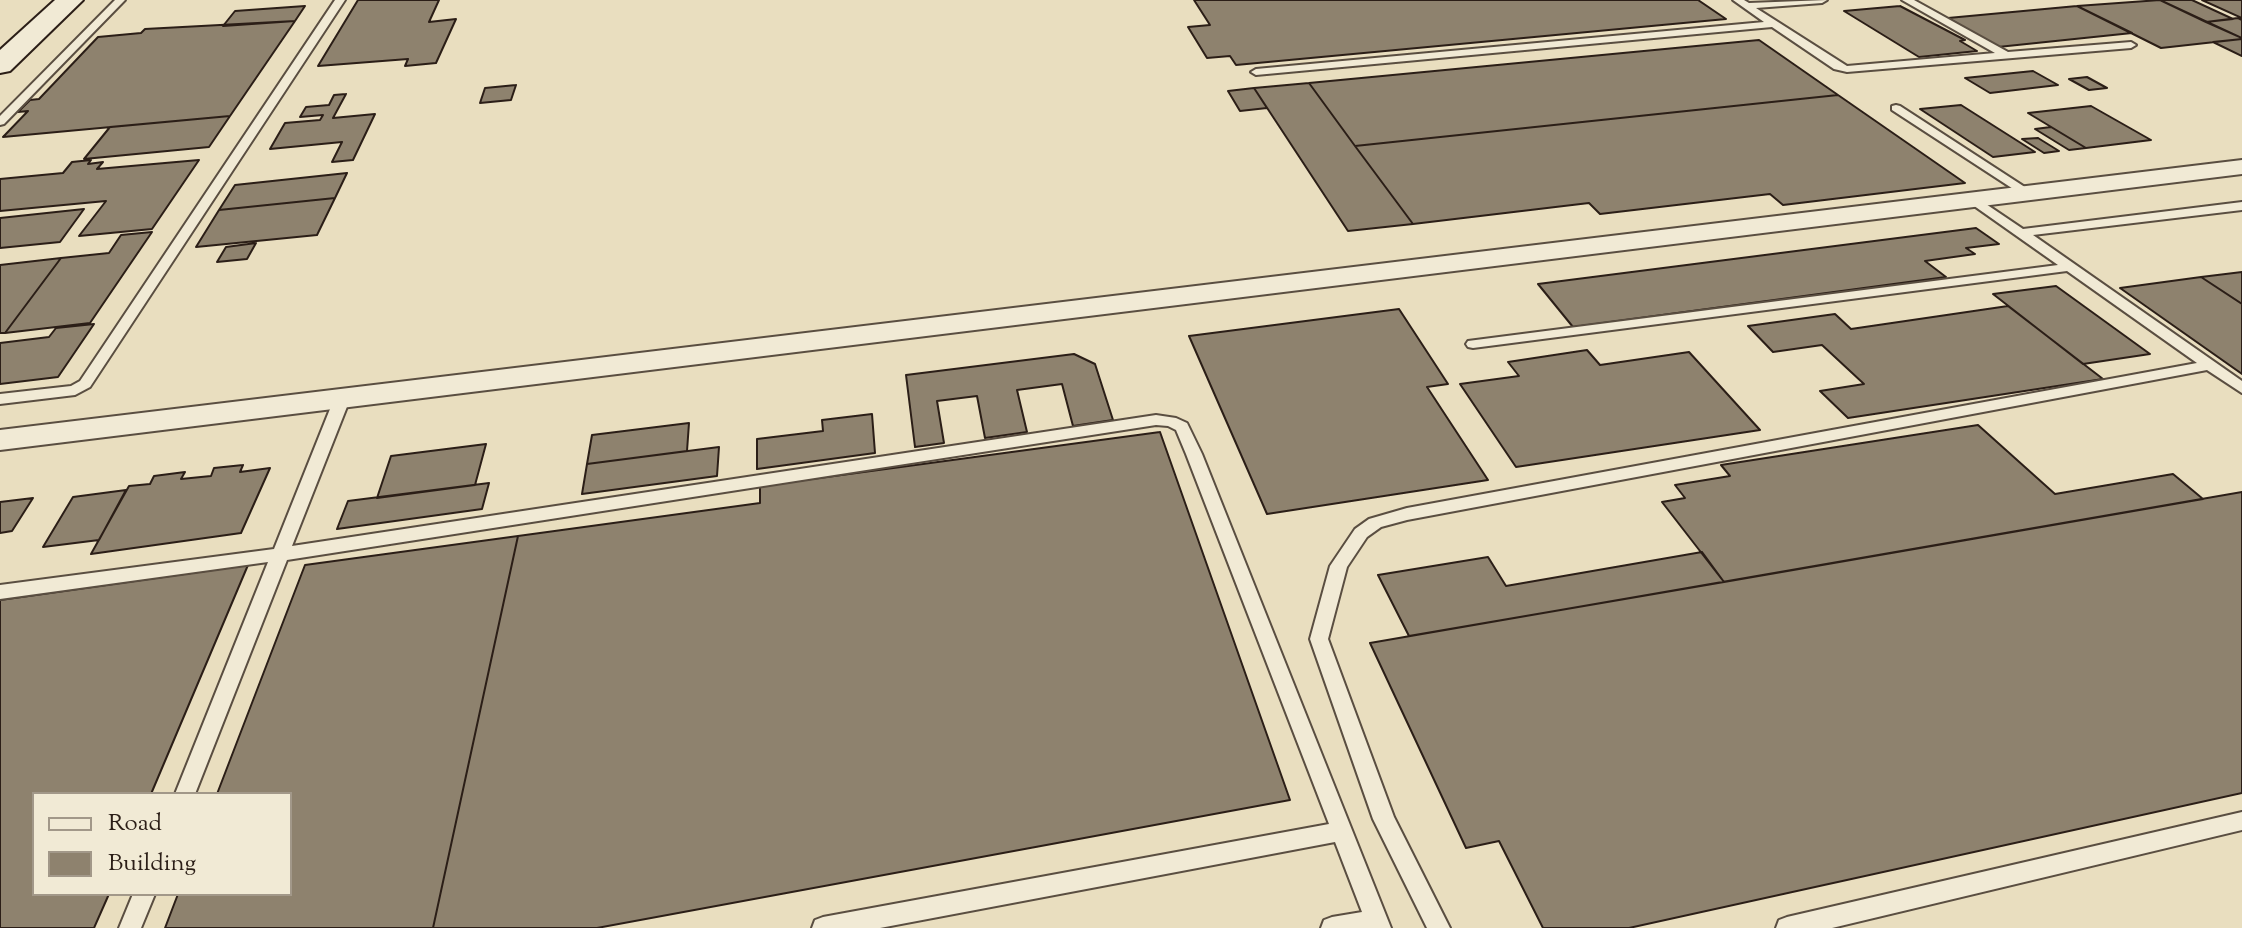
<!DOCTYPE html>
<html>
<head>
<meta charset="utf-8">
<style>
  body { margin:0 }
  #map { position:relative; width:2242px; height:928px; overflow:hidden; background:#e9debf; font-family:"Sorts Mill Goudy",serif }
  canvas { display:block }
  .legend { position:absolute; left:32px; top:792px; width:260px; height:104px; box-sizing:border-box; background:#f1ead5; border:2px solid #a29889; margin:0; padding:10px 14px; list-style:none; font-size:24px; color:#2b1e17 }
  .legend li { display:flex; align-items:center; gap:16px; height:40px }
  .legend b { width:40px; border:2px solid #a29889 }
</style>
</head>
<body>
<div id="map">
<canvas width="2242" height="928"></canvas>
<ul class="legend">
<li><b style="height:10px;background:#f1ead5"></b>Road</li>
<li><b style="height:22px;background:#8e826e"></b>Building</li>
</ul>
</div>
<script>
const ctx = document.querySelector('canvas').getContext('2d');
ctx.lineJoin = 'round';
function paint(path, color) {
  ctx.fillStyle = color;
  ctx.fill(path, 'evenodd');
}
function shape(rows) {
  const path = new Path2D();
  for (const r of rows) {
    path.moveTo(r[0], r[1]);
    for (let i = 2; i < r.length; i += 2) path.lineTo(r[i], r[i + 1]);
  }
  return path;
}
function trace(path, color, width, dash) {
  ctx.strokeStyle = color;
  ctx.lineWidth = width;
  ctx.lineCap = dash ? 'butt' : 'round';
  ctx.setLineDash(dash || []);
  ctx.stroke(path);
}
const building = shape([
  [358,0,439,0,429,22,456,19,436,63,405,66,408,59,318,66,358,0],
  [1194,0,1698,0,1726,19,1236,65,1230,56,1207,58,1188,27,1210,25,1194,0],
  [2160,0,2192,0,2233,19,2206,22,2160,0],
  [2160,0,2242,38,2242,39,2161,48,2077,6,2160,0],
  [2202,0,2242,0,2242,18,2202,0],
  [305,6,295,21,223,26,235,11,305,6],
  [1900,6,1965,40,1960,41,1977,51,1919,57,1844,11,1900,6],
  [2077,6,2132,33,1998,47,1948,18,2077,6],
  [2238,18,2242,20,2242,38,2206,22,2238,18],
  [295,21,230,116,3,137,28,111,18,112,30,100,39,99,98,37,141,33,145,29,295,21],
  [2242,39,2242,56,2213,42,2242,39],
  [1759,40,1838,95,1355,146,1309,83,1759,40],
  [2033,71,2058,85,1990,93,1965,78,2033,71],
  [2087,77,2107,88,2089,90,2069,79,2087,77],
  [1309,83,1355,146,1413,224,1348,231,1254,88,1309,83],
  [516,85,511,100,480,103,485,88,516,85],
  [1254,88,1267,108,1240,111,1228,91,1254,88],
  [346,94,333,118,375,114,353,160,332,162,342,142,270,149,285,123,320,120,323,115,300,117,306,107,329,105,334,95,346,94],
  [1838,95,1965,183,1783,205,1770,194,1600,214,1589,203,1413,224,1355,146,1838,95],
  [1961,105,2035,152,1993,157,1920,109,1961,105],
  [2091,106,2151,140,2086,148,2028,113,2091,106],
  [230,116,209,147,84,159,110,127,230,116],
  [2051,127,2086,148,2069,150,2035,129,2051,127],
  [2038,138,2059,151,2044,153,2022,139,2038,138],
  [91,160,88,164,103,162,97,169,199,160,152,229,79,236,106,201,0,211,0,179,63,173,72,162,91,160],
  [347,173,335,198,219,210,235,185,347,173],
  [335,198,317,235,196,247,219,210,335,198],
  [84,209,60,242,0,248,0,218,84,209],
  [1976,228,1999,244,1966,248,1975,254,1925,261,1946,277,1573,327,1538,284,1976,228],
  [152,232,90,323,5,333,61,258,109,253,121,235,152,232],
  [256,243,247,259,217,262,226,247,256,243],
  [61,258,5,333,0,333,0,265,61,258],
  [2242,272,2242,304,2201,277,2242,272],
  [2201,277,2242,304,2242,374,2120,288,2201,277],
  [2056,286,2150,354,2083,364,1993,294,2056,286],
  [2008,306,2103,379,1848,418,1820,391,1864,384,1822,345,1773,352,1748,326,1835,314,1851,329,2008,306],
  [1399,309,1448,384,1427,387,1488,480,1267,514,1189,336,1399,309],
  [94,324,58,377,0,384,0,343,49,337,56,328,94,324],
  [1587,350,1600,365,1689,352,1760,430,1516,467,1460,384,1519,376,1508,362,1587,350],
  [1074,354,1095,364,1113,420,1073,426,1062,384,1017,390,1027,432,985,438,977,396,937,401,944,443,915,447,906,375,1074,354],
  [872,414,875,453,757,469,757,439,823,431,822,420,872,414],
  [689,423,687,451,587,464,592,435,689,423],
  [1978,425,2055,494,2173,474,2203,499,1724,582,1662,502,1685,498,1675,485,1730,476,1721,465,1978,425],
  [1160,432,1290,800,597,928,433,928,518,536,760,503,760,486,1160,432],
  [486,444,475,485,377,498,391,456,486,444],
  [719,447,717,476,582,494,587,464,719,447],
  [243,465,240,472,270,468,241,533,91,554,129,486,150,484,154,476,185,472,181,479,211,476,214,468,243,465],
  [489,483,482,509,337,529,348,501,489,483],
  [126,490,99,540,43,547,73,497,126,490],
  [2242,492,2242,793,1629,928,1543,928,1499,841,1466,848,1370,643,2242,492],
  [33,498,12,531,0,533,0,502,33,498],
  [518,536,433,928,165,928,178,894,290,894,290,794,217,794,305,565,518,536],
  [1702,552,1724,582,1409,636,1378,575,1488,557,1506,586,1702,552],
  [248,565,151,794,34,794,34,894,109,894,94,928,0,928,0,600,248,565]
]);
paint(building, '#8e826e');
trace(building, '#2b1e17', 2);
const lane = shape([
  [115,0,125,0,4,124,0,125,0,116,115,0],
  [335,0,345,0,90,387,75,395,0,404,0,394,71,386,80,381,335,0],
  [1733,0,1744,0,1749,3,1827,0,1822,3,1756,8,1847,66,1995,53,1902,0,1914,0,2008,52,2131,42,2136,45,2131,48,1847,72,1834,69,1772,27,1256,75,1251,72,1256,69,1764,22,1733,0],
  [1896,105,1900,106,2034,193,2032,196,2024,196,1892,110,1892,106,1896,105],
  [1974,196,2023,229,2242,202,2242,210,2033,235,2242,381,2242,393,2207,370,1407,520,1381,527,1367,537,1347,567,1328,639,1394,817,1450,928,1427,928,1373,819,1310,639,1330,566,1355,529,1369,519,1407,508,2197,363,2067,271,1473,348,1468,347,1466,344,1468,341,2058,265,1970,203,1968,200,1974,196],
  [342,394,350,399,292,546,1156,415,1176,418,1187,423,1202,454,1391,928,1321,928,1324,920,1332,917,1362,912,1335,842,880,928,812,928,815,920,823,917,1329,824,1186,454,1176,430,1168,426,1156,425,287,560,195,794,175,794,268,562,0,599,0,585,274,549,334,399,342,394],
  [2242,812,2242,830,1832,928,1776,928,1779,920,1787,917,2242,812],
  [133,894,155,894,141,928,119,928,133,894]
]);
const street = shape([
  [2242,160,2242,174,0,450,0,430,2242,160]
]);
const secondary = shape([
  [55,0,83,0,10,71,0,73,0,50,55,0]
]);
trace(lane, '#5a4e41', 4);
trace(street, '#5a4e41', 4);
trace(secondary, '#2b1e17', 4);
paint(lane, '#f1ead5');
paint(street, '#f1ead5');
paint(secondary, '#f1ead5');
</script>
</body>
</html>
